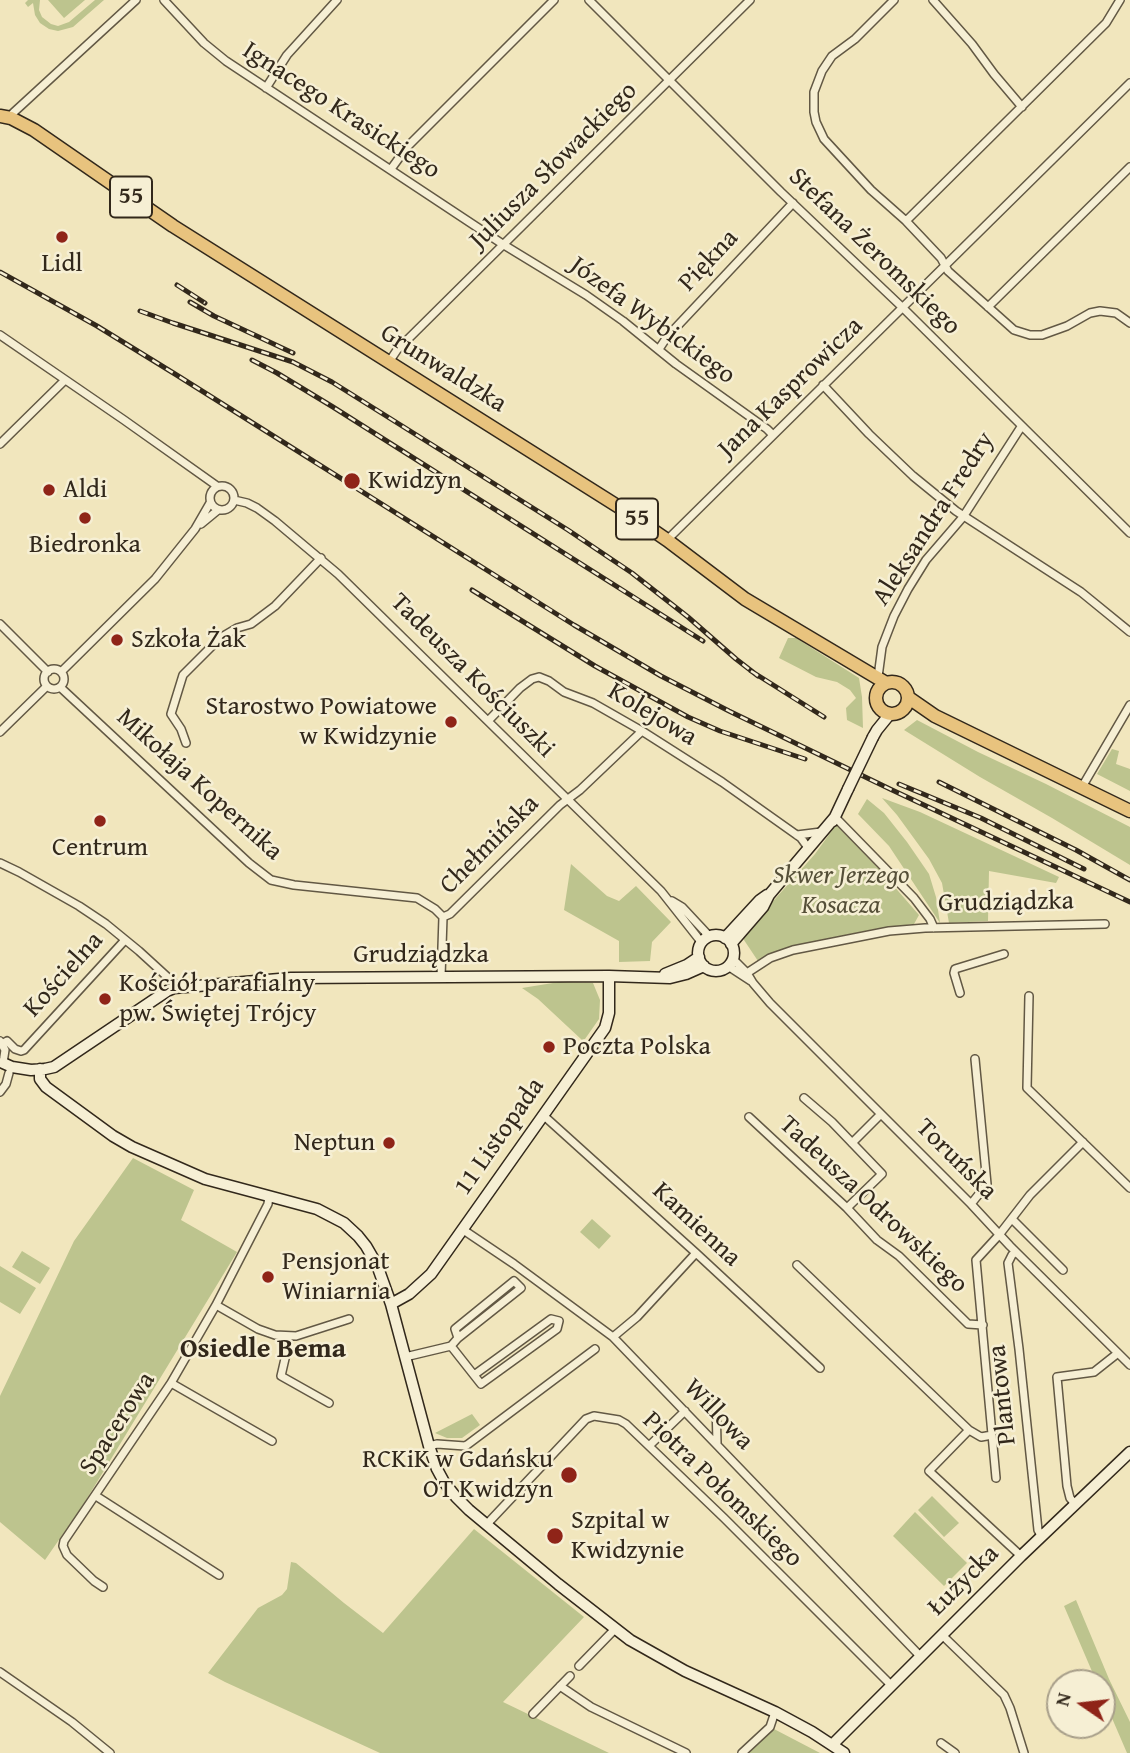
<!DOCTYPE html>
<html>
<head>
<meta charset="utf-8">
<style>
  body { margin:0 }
  #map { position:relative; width:1130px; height:1753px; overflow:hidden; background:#f1e6bd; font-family:"Gentium Book Plus",serif }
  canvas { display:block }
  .north { position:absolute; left:1046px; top:1669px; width:70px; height:70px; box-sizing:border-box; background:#f6efd4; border:2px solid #a89f8a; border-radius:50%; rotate:284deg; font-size:19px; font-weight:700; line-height:28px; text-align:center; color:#32281b }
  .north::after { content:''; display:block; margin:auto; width:24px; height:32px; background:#8f2418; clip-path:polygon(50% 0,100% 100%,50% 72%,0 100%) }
</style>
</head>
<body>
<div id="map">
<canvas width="1130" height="1753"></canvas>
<div class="north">N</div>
</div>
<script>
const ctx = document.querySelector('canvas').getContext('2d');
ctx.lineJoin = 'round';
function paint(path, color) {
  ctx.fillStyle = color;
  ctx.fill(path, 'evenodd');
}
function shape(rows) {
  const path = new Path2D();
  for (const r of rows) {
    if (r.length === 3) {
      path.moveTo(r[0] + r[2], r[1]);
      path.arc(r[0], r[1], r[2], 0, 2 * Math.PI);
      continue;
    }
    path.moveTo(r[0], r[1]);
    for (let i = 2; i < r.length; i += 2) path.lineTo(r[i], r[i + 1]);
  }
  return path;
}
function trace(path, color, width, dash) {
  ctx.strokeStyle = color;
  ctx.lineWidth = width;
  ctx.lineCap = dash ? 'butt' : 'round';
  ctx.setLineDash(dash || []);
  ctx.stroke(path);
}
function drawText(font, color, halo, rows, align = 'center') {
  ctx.font = font + ' "Gentium Book Plus",serif';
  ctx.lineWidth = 5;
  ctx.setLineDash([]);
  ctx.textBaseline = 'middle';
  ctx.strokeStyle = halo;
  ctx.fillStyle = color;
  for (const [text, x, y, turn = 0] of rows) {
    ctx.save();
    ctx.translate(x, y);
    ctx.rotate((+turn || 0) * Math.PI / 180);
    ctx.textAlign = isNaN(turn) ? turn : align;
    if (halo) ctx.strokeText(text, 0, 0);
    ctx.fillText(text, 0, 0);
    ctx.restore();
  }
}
paint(shape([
  [28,0,40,0,39,10,42,17,51,24,58,26,69,22,95,0,104,0,73,27,58,31,49,29,40,23,35,15,33,3,28,7,25,3],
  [48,0,85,0,64,18],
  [788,638,796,638,859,678,862,697,863,728,847,720,846,708,856,698,850,690,837,682,816,677,779,658],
  [917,720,978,752,1046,784,1130,827,1130,865,1052,818,980,777,904,730],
  [1112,749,1119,751,1116,764,1130,769,1130,791,1097,774],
  [882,798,920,812,1059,877,1056,883,989,871,988,921,949,923,942,883,929,859,897,815],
  [867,799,884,813,907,842,929,874,936,897,940,923,889,846,858,814],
  [836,825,879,869,919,915,914,924,875,929,796,945,774,952,758,961,744,940,743,935,815,854],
  [571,864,607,896,619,901,636,886,671,922,652,942,650,961,619,962,619,941,564,910],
  [559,982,593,983,600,1000,599,1019,585,1039,582,1040,538,999,522,988],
  [133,1158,194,1190,181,1220,237,1252,83,1505,45,1560,0,1522,0,1396,74,1241],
  [592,1219,611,1236,599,1249,580,1232],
  [22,1251,50,1268,40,1284,12,1267],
  [0,1266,36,1288,20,1314,0,1302],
  [472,1414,480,1425,462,1438,447,1438,435,1433],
  [932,1496,959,1523,944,1537,918,1510],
  [915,1512,967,1563,944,1586,893,1536],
  [474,1529,584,1617,503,1702,609,1753,380,1753,225,1682,208,1673,258,1608,282,1595,287,1589,291,1562,296,1563,344,1603,383,1633],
  [1076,1600,1109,1679,1130,1722,1130,1753,1127,1753,1102,1695,1102,1683,1097,1683,1064,1606],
  [774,1729,820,1753,748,1753]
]), '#bdc48e');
const street = shape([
  [164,0,204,43,226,61,504,245,586,295,623,321,676,364,767,429,773,435],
  [589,0,781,192,903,308,1130,533],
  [894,0,855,39,832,56,822,71,814,92,814,112,816,122,824,139,871,190,906,221,941,258,948,271,1014,330,1030,335,1042,335,1067,326,1090,313,1100,311,1116,313,1130,323],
  [933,0,972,44,994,74,1022,107],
  [266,88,287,55,337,0],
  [11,118,13,113,136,0],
  [391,169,407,147,554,0],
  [906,221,1106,23,1120,0],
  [988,307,1130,167],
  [0,335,124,420,217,486],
  [659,349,667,337,793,203],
  [389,362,397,350,750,0],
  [823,385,869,434,913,476,956,511,1081,592,1130,632],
  [0,444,65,380],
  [222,498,12],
  [234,500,247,503,257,508,275,521,338,574,661,891,702,943],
  [201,524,218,510],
  [667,540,1130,83],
  [0,624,48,672],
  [54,679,10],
  [61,672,155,579,195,529,210,503],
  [878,677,882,647,894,616,908,589,926,560,963,517,1021,427],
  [60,687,249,863,271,880,294,885,417,898,435,909,443,917],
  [488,721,520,688,532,679,539,677,549,681,564,692,593,703,642,731,722,782,801,838,809,849],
  [0,732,47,686],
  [186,743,181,729,171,714,183,675,220,638,237,628,251,624,275,606,321,558],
  [1082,787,1130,705],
  [835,817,914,898,930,919,934,928],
  [797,835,821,832],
  [0,863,19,872,79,906,106,924,139,951,174,983,174,988],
  [672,901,682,907,710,937],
  [443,917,450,914,560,805,580,790,642,731],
  [733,959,747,973,753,983,770,1003,971,1204,1010,1246,1130,1365],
  [728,966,751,981],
  [747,973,770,958,793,950,889,931,925,928,1105,924],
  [441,977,443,917],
  [960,993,954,973,955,969,1004,954],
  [1029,996,1027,1088,1130,1188],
  [0,1041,5,1050,3,1063],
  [2,1044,7,1041,15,1049,21,1051,24,1050,125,940],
  [0,1092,6,1084,9,1073],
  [804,1098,832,1122,882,1174,847,1208],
  [543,1115,696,1253,820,1368],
  [749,1117,847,1208,877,1240,899,1256,968,1324,983,1325],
  [852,1143,880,1115],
  [971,1204,987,1184,975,1059],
  [1012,1219,1063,1270],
  [462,1229,514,1264,613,1337,921,1657],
  [1016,1252,1012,1255,1008,1263,1019,1349,1038,1530,1042,1537],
  [797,1265,969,1430,981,1437,992,1435],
  [216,1305,258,1329,275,1335,296,1336,349,1319],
  [286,1336,287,1350,281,1376,329,1403],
  [613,1337,637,1317,696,1253],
  [451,1346,481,1384,557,1329,559,1321,551,1319,474,1375],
  [405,1357,451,1346,458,1338,521,1288,514,1281,455,1329,458,1338],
  [171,1383,272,1441],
  [716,1403,717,1443],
  [969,1430,929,1471,1021,1556],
  [429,1446,437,1444,465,1446,467,1445,595,1349],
  [649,1446,685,1411],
  [996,1478,976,1260,999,1235,1030,1195,1083,1142],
  [96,1496,219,1575],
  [1075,1504,1070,1498,1067,1486,1057,1377,1094,1372,1118,1353],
  [487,1524,586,1419,594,1416,619,1420,626,1424,724,1518,892,1686],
  [103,1587,94,1581,67,1555,63,1546,64,1541,171,1383,216,1305,268,1204,269,1196],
  [942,1635,1004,1695,1010,1708,1024,1753],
  [579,1666,615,1629],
  [0,1672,72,1722,110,1753],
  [560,1686,591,1707,686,1753],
  [533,1714,570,1676],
  [941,1743,955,1753],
  [742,1753,770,1727,775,1712]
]);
const secondary = shape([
  [873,737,877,730,890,714],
  [833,821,848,789],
  [716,953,18],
  [725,938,760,900,767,895],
  [731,944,763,907,769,895,835,817],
  [665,974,687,965,699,957],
  [3,1063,12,1067,31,1070,45,1069,54,1067,167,991,174,988,291,978,609,976,670,978,686,974,704,966],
  [40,1069,40,1079,46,1087,113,1136,132,1147,205,1179,317,1209,344,1223,358,1236,366,1246,377,1265,391,1304,429,1446,437,1469,444,1482,456,1497,469,1510,558,1584,630,1640,685,1671,775,1712,812,1732,844,1753],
  [391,1304,409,1294,431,1274,605,1028,609,1013,609,976],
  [832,1745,1021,1556,1130,1452]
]);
const primary = shape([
  [0,116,11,118,34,130,173,226,619,507,667,540,745,599,886,683],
  [892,698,16],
  [909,698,935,716,1130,811]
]);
trace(street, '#625844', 10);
trace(secondary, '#32281b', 13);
trace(primary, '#32281b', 15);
trace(street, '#f6efd4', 7);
trace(secondary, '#f6efd4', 10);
trace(primary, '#e8c37e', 12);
const rail = shape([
  [0,272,97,326,175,374,574,625,661,676,729,711,890,789,1130,902],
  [177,285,205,303],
  [190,302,214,316,293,353],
  [140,311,173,323,293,362,332,382,568,530,632,573,688,617,736,659,758,676],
  [252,360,277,373,333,407,703,641],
  [472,590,595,666,688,717,720,731,805,759],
  [751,671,824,717],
  [939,782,1076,850,1130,880],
  [899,784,981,818,1084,869]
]);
trace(rail, '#32281b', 5);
trace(rail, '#f6efd4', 2.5, [8]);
const secondaryBridge = shape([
  [848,789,873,737]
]);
trace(secondaryBridge, '#32281b', 13, []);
trace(secondaryBridge, '#f6efd4', 10);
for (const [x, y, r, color] of [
  [62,237,7,"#8f2418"],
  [352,481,9,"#8f2418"],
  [49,490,7,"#8f2418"],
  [85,518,7,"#8f2418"],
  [117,640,7,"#8f2418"],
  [451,722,7,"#8f2418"],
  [100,821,7,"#8f2418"],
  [105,999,7,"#8f2418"],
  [549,1047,7,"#8f2418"],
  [389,1143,7,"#8f2418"],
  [268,1277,7,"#8f2418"],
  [569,1475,9,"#8f2418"],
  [555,1536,9,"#8f2418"]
]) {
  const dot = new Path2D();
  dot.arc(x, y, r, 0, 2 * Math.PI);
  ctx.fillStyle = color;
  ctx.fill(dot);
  trace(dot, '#f6efd4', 2.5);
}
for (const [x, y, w] of [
  [131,197,42],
  [637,519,42]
]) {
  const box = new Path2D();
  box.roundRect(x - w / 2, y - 20.5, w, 41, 5);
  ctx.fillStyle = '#f6efd4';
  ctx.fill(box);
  trace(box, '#32281b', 2);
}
drawText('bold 24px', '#32281b', null, [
  ["55",131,197],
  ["55",637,519]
]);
drawText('26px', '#32281b', '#f6efd4', [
  ["Ignacego Krasickiego",341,111,33],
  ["Juliusza Słowackiego",554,166,-45],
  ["Stefana Żeromskiego",874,252,44],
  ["Piękna",709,261,-47],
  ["Józefa Wybickiego",652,321,36],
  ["Grunwaldzka",443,369,32],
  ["Jana Kasprowicza",791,388,-44],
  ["Aleksandra Fredry",934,519,-57],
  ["Tadeusza Kościuszki",472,676,45],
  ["Kolejowa",652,715,31],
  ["Mikołaja Kopernika",199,785,42],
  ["Chełmińska",490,845,-45],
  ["Grudziądzka",1006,903,-1],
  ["Grudziądzka",421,955],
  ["Kościelna",64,975,-48],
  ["11 Listopada",500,1137,-55],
  ["Toruńska",956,1160,45],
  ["Tadeusza Odrowskiego",873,1205,43],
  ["Kamienna",696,1225,43],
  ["Plantowa",1003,1395,-96],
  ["Willowa",718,1415,46],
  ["Spacerowa",118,1424,-57],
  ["Piotra Połomskiego",722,1490,44],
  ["Łużycka",964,1581,-45]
]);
drawText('26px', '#32281b', '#f6efd4', [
  ["Lidl",62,264,"center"],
  ["Kwidzyn",368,481],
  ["Aldi",63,490],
  ["Biedronka",85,545,"center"],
  ["Szkoła Żak",131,640],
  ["Starostwo Powiatowe",437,707,"right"],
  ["w Kwidzynie",437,737,"right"],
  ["Centrum",100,848,"center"],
  ["Kościół parafialny",119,984],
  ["pw. Świętej Trójcy",119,1014],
  ["Poczta Polska",563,1047],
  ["Neptun",375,1143,"right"],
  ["Pensjonat",282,1262],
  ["Winiarnia",282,1292],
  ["RCKiK w Gdańsku",553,1460,"right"],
  ["OT Kwidzyn",553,1490,"right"],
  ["Szpital w",571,1521],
  ["Kwidzynie",571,1551]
], 'left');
drawText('italic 26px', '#554f38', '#f6efd4', [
  ["Skwer Jerzego",841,876],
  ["Kosacza",841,906]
]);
drawText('bold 28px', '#32281b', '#f6efd4', [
  ["Osiedle Bema",263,1350]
]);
</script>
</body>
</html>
